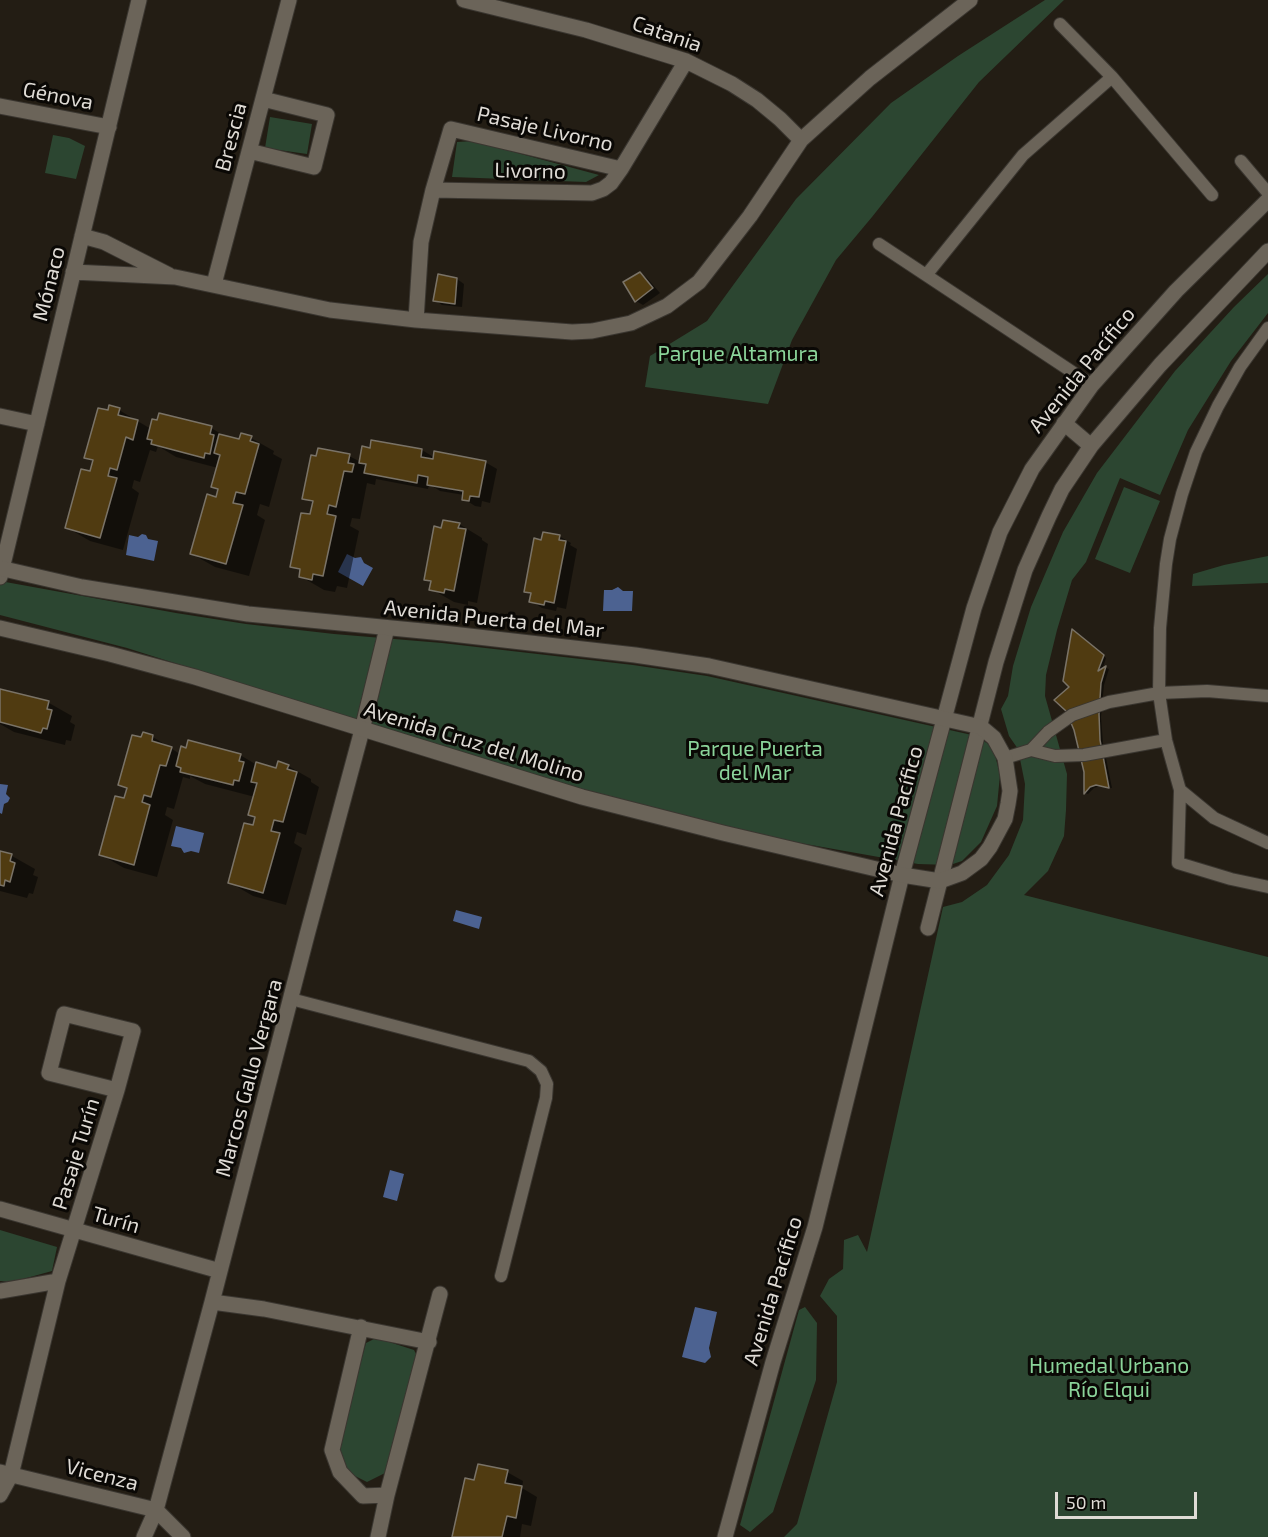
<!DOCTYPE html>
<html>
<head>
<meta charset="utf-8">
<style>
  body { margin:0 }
  #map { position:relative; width:1268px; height:1537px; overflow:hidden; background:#231d14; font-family:"Exo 2",sans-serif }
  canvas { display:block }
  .scale { position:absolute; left:1055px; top:1492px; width:142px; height:27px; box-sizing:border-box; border:3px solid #dfdbd5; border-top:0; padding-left:8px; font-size:18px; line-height:21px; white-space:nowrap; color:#dfdbd5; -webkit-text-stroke:4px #0a0805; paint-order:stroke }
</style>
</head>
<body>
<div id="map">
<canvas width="1268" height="1537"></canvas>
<div class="scale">50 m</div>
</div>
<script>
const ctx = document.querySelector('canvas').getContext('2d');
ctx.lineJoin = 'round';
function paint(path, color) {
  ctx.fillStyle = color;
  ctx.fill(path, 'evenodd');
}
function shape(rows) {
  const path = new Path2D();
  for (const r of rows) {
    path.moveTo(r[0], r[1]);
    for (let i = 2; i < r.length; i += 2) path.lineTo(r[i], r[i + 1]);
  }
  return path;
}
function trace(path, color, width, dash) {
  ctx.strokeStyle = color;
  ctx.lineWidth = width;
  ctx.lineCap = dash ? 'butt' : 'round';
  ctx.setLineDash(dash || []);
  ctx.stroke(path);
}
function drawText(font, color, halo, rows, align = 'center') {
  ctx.font = font + ' "Exo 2",sans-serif';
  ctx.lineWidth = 6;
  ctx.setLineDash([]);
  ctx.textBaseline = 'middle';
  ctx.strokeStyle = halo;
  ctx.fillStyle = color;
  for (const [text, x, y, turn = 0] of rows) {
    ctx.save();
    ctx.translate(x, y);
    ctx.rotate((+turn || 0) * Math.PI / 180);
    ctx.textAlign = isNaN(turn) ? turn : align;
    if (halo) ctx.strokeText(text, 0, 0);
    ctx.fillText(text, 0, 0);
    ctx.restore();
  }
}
paint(shape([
  [1045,0,1064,0,979,82,872,217,836,260,792,340,768,404,645,387,650,356,707,321,796,199,891,103,958,56],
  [270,117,312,124,307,154,265,148],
  [53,135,69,138,85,146,76,179,45,173],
  [473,141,599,175,586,182,452,177,457,142],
  [1268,274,1268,313,1231,361,1188,430,1160,495,1120,478,1086,562,1072,580,1057,630,1046,675,1045,696,1067,774,1066,810,1064,836,1048,871,1024,895,1268,957,1268,1537,784,1537,797,1524,837,1382,837,1316,820,1296,829,1279,843,1269,844,1240,858,1235,867,1252,943,907,962,902,987,885,1009,855,1023,820,1025,784,1018,749,1009,736,1001,709,1008,696,1013,666,1031,607,1063,532,1097,473,1175,371,1234,307],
  [1124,487,1160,501,1130,573,1095,559],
  [1268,556,1268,583,1192,586,1193,574,1224,565],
  [0,581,176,613,246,624,334,634,442,643,633,665,707,676,972,735,987,743,994,751,1000,775,997,806,981,842,962,861,950,865,918,864,738,832,589,794,127,648,0,615],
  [0,1230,57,1247,52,1271,12,1282,0,1281],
  [805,1307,817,1323,816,1380,773,1512,750,1532,740,1525,799,1310],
  [374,1339,383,1340,414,1350,417,1356,385,1473,367,1482,349,1473,341,1457,339,1441,366,1343]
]), '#2c4631');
paint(shape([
  [142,534,146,535,148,539,158,541,154,561,126,555,129,535,138,537],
  [347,554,355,558,361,557,364,563,373,568,363,586,338,572],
  [618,587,623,591,633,591,632,611,603,611,604,590,612,590],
  [0,784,8,785,6,794,10,798,8,802,4,804,2,814,0,813],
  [176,826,204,833,199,853,191,851,184,853,181,848,171,846],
  [456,910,482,917,479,929,453,921],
  [390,1170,404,1174,397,1201,383,1197],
  [695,1307,717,1312,709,1348,711,1357,705,1363,682,1357]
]), '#4c6291');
paint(shape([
  [640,273,647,278,660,293,643,305,636,301],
  [457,279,464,284,462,307,442,305,435,300],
  [119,410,151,429,211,428,230,439,240,441,251,438,274,451,273,454,282,459,269,507,260,504,257,515,265,520,249,576,215,567,192,554,217,499,219,490,213,487,218,468,176,457,158,446,156,452,150,450,140,482,134,480,132,488,139,493,123,550,90,541,66,527,91,473,94,462,86,458,109,412],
  [422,450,435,458,485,462,497,469,490,503,482,501,481,507,475,506,464,499,464,495,440,491,429,484,428,489,376,479,375,485,367,483,360,519,352,518,350,526,359,531,347,588,337,586,335,592,324,590,300,576,301,571,291,566,311,516,314,504,304,498,349,456,361,462],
  [459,524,482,538,482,540,488,544,477,603,468,601,468,605,454,602,431,589,432,583,425,579,442,529],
  [559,536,571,543,570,545,577,549,566,609,557,607,556,611,542,608,531,601,532,595,525,591,542,542],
  [1076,633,1106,658,1102,671,1106,668,1109,669,1104,685,1101,717,1103,743,1112,788,1100,786,1094,788,1088,794,1085,793,1085,772,1071,688],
  [0,690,49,703,72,716,70,722,75,725,71,741,66,740,65,745,14,732,0,724],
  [144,734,153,737,180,754,240,755,257,765,277,770,288,766,311,779,311,782,319,787,306,835,297,832,294,843,302,848,286,905,253,896,229,882,254,827,256,818,250,815,255,797,205,784,190,776,190,779,183,777,174,809,167,807,165,815,173,820,157,877,124,868,100,854,128,789,120,784],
  [0,853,12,856,35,869,33,875,38,877,33,894,29,893,27,898,0,891],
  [507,1472,523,1481,522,1488,537,1497,531,1526,522,1524,520,1537,454,1537,475,1482]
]), '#0007');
const building = shape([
  [640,272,653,288,635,302,623,282,640,272],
  [438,274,457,278,455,304,433,301,438,274],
  [109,405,120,408,118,415,138,420,133,440,126,437,117,470,110,468,108,476,117,478,100,538,65,528,81,469,90,471,93,460,84,458,98,408,108,410,109,405],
  [159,413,212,426,210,434,214,435,210,454,205,453,204,458,151,444,152,440,147,439,152,419,157,420,159,413],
  [241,433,252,436,250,441,259,444,245,494,236,492,233,503,243,505,226,564,190,554,207,494,216,497,218,489,211,487,220,455,214,453,219,434,239,439,241,433],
  [371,440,422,449,421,457,433,459,434,451,486,461,479,497,470,496,469,501,462,500,463,491,427,485,428,477,418,475,417,483,364,473,366,464,359,463,362,446,370,448,371,440],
  [318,448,350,454,348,463,354,464,352,472,344,471,336,507,329,505,327,514,336,516,323,576,313,574,312,580,299,577,300,569,290,567,301,513,310,514,313,501,302,499,311,455,316,456,318,448],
  [443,520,460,523,458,528,466,529,454,591,445,589,444,593,429,590,431,581,424,580,434,526,441,528,443,520],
  [543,532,560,535,559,540,566,541,554,603,545,601,544,605,529,602,531,593,524,592,534,538,541,540,543,532],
  [1072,629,1104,655,1098,671,1106,666,1101,683,1099,714,1100,740,1109,788,1096,785,1090,787,1084,794,1084,772,1074,730,1066,711,1054,700,1069,687,1063,681,1072,629],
  [0,689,49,701,47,709,52,710,47,729,43,728,41,733,0,722,0,689],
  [143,732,153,735,152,741,172,747,166,766,160,765,151,797,144,795,142,802,150,805,134,865,99,855,115,796,124,798,127,788,118,785,132,735,141,737,143,732],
  [188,740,241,754,239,761,244,762,239,781,234,780,233,785,180,772,181,768,176,766,181,746,186,748,188,740],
  [278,761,289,765,287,769,297,772,283,822,274,820,271,831,280,833,263,893,228,883,244,823,253,825,255,817,248,815,257,783,251,782,256,762,276,768,278,761],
  [0,851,12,854,10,861,15,863,10,882,5,880,4,886,0,885,0,851],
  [478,1464,508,1470,505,1483,522,1486,516,1518,507,1516,502,1537,452,1537,465,1478,474,1480,478,1464]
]);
paint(building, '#503b11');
trace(building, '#7a7367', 1.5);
const service = shape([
  [1060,24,1112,77,1212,195],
  [1241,161,1268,193],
  [879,244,1092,385],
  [927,274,1023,155,1112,77],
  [1268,328,1240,367,1218,406,1196,452,1182,494,1170,539,1166,564,1160,628,1159,693,1166,740,1180,790,1178,863,1231,879,1268,887],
  [1031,750,1048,732,1072,715,1109,702,1159,693,1207,691,1268,696],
  [1005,758,1031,750,1055,756,1084,755,1166,740],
  [1180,790,1214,818,1268,843],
  [291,999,529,1061,541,1071,547,1084,546,1098,501,1276]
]);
const minor = shape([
  [464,0,586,30,686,61,732,84,757,100,780,119,801,140],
  [0,106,109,127],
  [249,151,314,167,327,115,263,99],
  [433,190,451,129,621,169],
  [82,236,104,242,169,275],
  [73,272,175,277,330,310,416,320,572,332,592,331,631,323,667,306,699,282,750,216,801,140,870,78,970,0],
  [214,284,289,0],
  [416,320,421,242,433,190,592,193,603,189,611,183,621,169,686,61],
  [0,416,37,424],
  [1064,423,1091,446],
  [0,577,139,0],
  [928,928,996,662,1025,570,1049,516,1062,489,1091,446,1160,365,1268,251],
  [0,1209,220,1271],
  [0,1291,58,1281,117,1090,133,1031,64,1014,49,1073,117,1090],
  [212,1302,264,1309,429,1342],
  [361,1327,332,1450,340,1472,363,1496,387,1495,440,1294],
  [0,1472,156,1510,183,1537],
  [0,1495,11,1475,58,1281],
  [144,1537,156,1510,212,1302,307,935,362,730,387,628],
  [378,1537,387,1495],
  [725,1537,773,1362,815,1227,902,875,974,608,1000,532,1032,469,1092,385,1176,291,1268,200]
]);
const tertiary = shape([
  [0,568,82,587,248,614,443,633,635,655,709,666,981,727,994,738,1005,758,1010,791,1008,804,1005,819,990,847,981,859,962,873,940,881,902,875,723,833,582,797,195,677,110,654,0,628]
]);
trace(service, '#3a3630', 14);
trace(minor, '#3a3630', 17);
trace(tertiary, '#3a3630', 17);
trace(service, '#6b6459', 12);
trace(minor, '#6b6459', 15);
trace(tertiary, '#6b6459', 15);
drawText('21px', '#dfdbd5', '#0a0805', [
  ["Catania",667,34,19],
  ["Génova",58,96,11],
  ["Pasaje Livorno",545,129,13],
  ["Brescia",231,137,-75],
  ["Livorno",530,171,1],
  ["Mónaco",49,284,-76],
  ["Avenida Pacífico",1082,370,-51],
  ["Avenida Puerta del Mar",494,619,6],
  ["Avenida Cruz del Molino",474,742,17],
  ["Avenida Pacífico",896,821,-75],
  ["Marcos Gallo Vergara",249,1078,-75],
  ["Pasaje Turín",76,1154,-73],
  ["Turín",116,1220,16],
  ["Avenida Pacífico",773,1291,-73],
  ["Vicenza",102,1475,14]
]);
drawText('21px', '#8bd49a', '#0a0805', [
  ["Parque Altamura",738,354],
  ["Parque Puerta",755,749],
  ["del Mar",755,773],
  ["Humedal Urbano",1109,1366],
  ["Río Elqui",1109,1390]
]);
</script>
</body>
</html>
